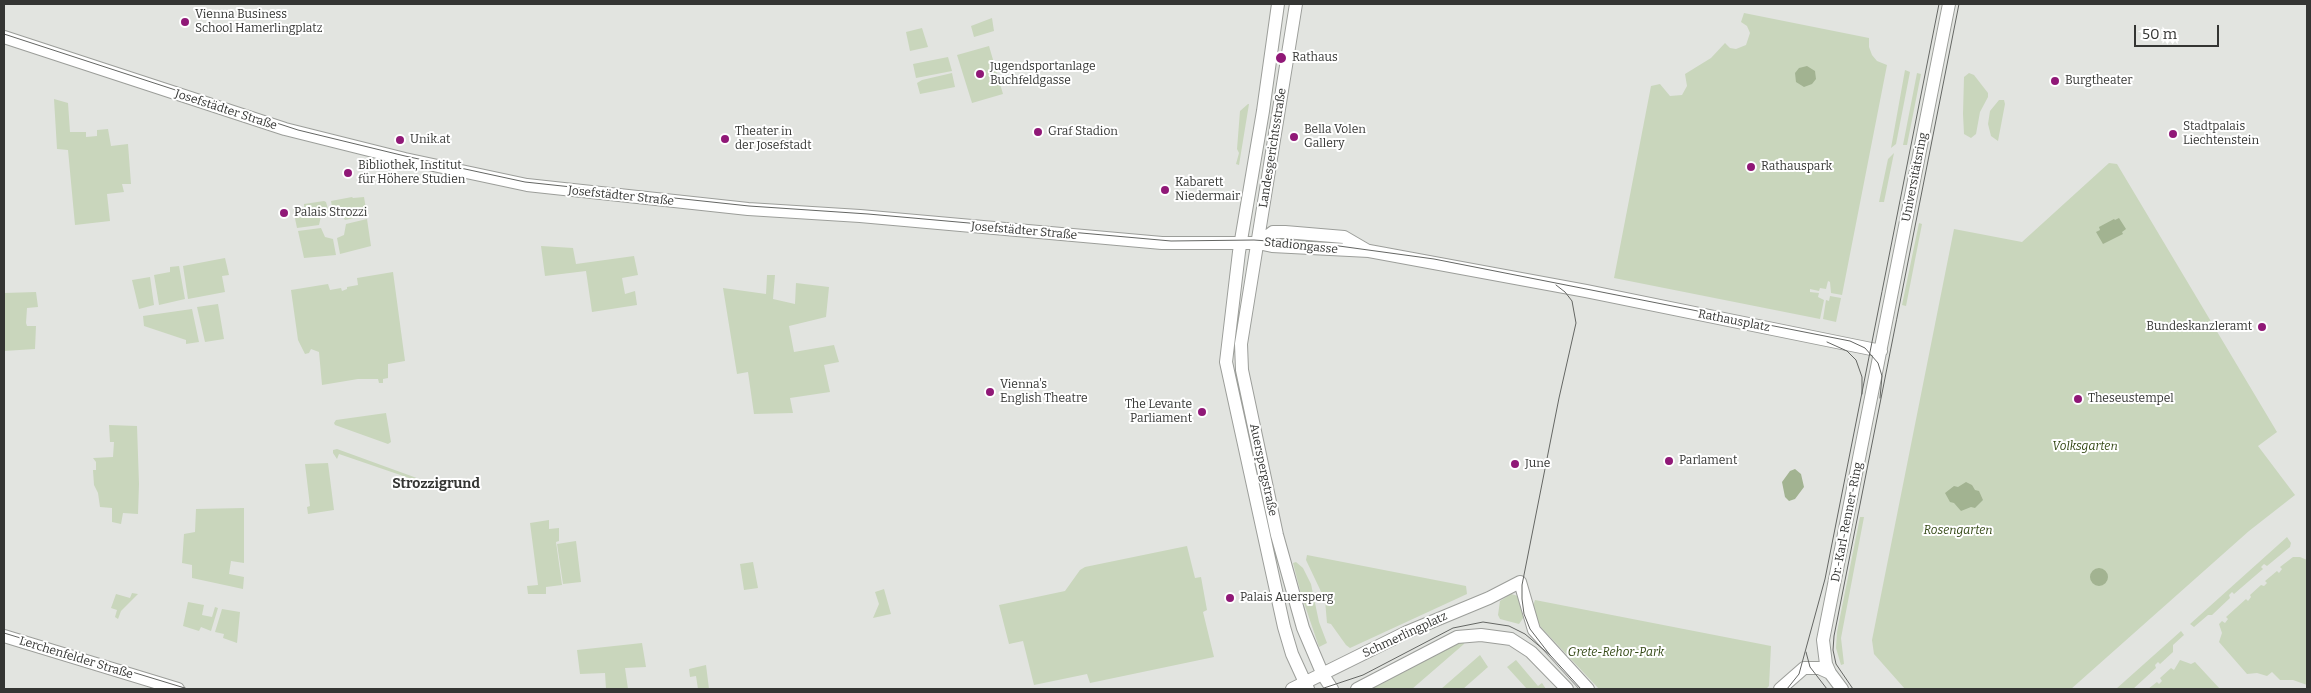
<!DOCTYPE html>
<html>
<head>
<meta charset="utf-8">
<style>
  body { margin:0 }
  #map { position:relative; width:2311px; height:693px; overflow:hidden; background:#e2e4e0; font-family:Bitter,serif }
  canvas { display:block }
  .frame { position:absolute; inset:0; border:5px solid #343533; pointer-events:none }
  .scale { position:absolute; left:2134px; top:25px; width:85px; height:22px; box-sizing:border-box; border:2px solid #343533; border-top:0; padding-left:6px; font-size:15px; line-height:18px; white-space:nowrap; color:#343533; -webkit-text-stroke:4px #fff; paint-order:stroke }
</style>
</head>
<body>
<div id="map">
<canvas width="2311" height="693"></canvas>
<div class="frame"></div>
<div class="scale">50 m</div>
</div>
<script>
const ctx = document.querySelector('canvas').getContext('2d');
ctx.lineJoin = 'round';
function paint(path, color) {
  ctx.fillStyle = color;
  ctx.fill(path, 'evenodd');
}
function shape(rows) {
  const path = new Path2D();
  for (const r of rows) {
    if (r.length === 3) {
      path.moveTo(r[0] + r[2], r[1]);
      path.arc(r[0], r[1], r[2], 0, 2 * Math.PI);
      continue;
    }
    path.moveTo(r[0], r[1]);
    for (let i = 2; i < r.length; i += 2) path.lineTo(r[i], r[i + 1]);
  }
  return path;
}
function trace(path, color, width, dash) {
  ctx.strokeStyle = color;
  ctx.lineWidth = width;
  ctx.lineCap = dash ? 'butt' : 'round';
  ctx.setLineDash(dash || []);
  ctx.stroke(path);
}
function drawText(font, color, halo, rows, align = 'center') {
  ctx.font = font + ' Bitter,serif';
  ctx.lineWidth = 4;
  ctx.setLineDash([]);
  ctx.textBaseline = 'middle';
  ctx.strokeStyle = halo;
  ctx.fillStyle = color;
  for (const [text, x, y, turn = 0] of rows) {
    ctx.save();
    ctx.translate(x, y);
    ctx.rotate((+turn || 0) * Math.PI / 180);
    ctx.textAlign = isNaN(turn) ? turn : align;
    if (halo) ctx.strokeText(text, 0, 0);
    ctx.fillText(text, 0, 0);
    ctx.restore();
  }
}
paint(shape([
  [1744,13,1869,38,1869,47,1872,55,1877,61,1887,65,1842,295,1831,293,1830,282,1828,281,1826,289,1820,288,1819,291,1810,289,1810,292,1819,293,1818,297,1824,300,1820,319,1614,278,1651,86,1660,84,1670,96,1682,95,1687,86,1685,74,1711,58,1725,43,1730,48,1736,49,1746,45,1750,33,1747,26,1741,22],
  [992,18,994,31,974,37,971,26],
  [922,28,928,47,910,51,906,32],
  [989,46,1003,94,972,103,957,55],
  [948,57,952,71,916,78,913,64],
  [1905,70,1910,72,1896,144,1891,148],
  [952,73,955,87,920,94,917,83,922,80],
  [1917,73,1921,74,1907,145,1903,145],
  [1969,73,1974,75,1988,93,1988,97,1980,112,1976,134,1971,138,1964,134,1963,114,1964,77],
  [54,99,68,103,70,132,86,132,86,137,97,136,97,130,108,129,111,146,128,144,131,184,122,184,124,192,107,194,110,221,75,225,68,150,57,149],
  [1999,100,2004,100,2005,104,1998,141,1991,136,1988,124,1990,111],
  [1248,104,1249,104,1239,165,1236,164,1239,153,1237,149,1240,111],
  [1894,153,1884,202,1879,202,1888,159],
  [2109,163,2117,164,2277,432,2258,446,2295,495,2249,531,2071,689,1905,689,1874,654,1872,640,1954,229,2022,242],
  [352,197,353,198,364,197,367,215,345,220,341,213,333,212,331,201],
  [324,201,326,202,329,213,321,216,319,225,297,228,293,209,304,207,304,204],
  [367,219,371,246,340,254,337,238,344,235,346,224],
  [1919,223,1922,224,1906,306,1902,305],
  [321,228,325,237,333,239,336,255,304,258,298,231],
  [541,246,573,248,576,264,634,256,638,275,622,278,625,294,635,291,637,305,592,312,586,271,545,276],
  [225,258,229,275,222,276,225,292,188,299,183,266],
  [179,266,185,299,159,305,154,275,170,272,170,267],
  [393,272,405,361,388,364,388,378,383,379,383,383,379,383,378,379,358,379,322,385,319,352,311,349,309,353,305,354,298,340,291,290,328,284,330,290,341,288,342,291,347,289,347,287,358,285,357,278],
  [767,275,775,275,773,299,795,304,796,283,829,287,826,317,789,326,794,352,834,345,839,362,824,365,830,392,790,398,793,413,754,414,748,372,737,374,723,288,766,294],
  [150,277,154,305,139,309,132,280],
  [36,292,38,307,27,308,26,323,27,326,36,326,35,349,4,351,4,293],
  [1830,296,1841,298,1836,322,1823,319,1826,300,1829,301],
  [218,304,224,339,205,342,197,307],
  [192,309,199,342,186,344,186,340,144,326,143,316],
  [386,413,391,442,388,444,335,425,334,423,336,420],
  [109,425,137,426,139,484,138,514,123,513,121,524,112,522,112,508,100,507,98,493,94,485,93,470,96,470,96,462,93,458,113,457,114,442,110,442],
  [337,449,425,481,426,482,411,486,412,479,339,454,337,459,333,453,333,450],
  [328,463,334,510,308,514,307,507,310,506,305,464],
  [244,508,244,563,231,561,229,574,244,577,243,589,192,578,192,565,182,563,184,534,195,532,196,509],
  [1860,517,1864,517,1841,638,1844,664,1841,665,1836,648,1837,632],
  [549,520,549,529,559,528,559,541,556,542,562,585,546,587,546,594,528,594,527,586,538,585,530,523],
  [2287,537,2291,543,2290,547,2267,566,2264,564,2261,567,2263,569,2234,594,2232,592,2229,595,2230,598,2212,615,2208,615,2194,627,2190,624],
  [576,541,581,582,563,584,557,544],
  [1187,546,1195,578,1201,577,1207,610,1203,612,1214,657,1090,683,1087,674,1034,685,1023,641,1009,644,999,605,1065,591,1080,570,1085,567],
  [1307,555,1466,586,1467,594,1350,648,1346,645,1331,624,1327,623,1325,600,1306,560],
  [2293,557,2300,557,2307,560,2307,685,2293,680,2280,680,2272,672,2267,676,2257,673,2247,674,2219,642,2222,633,2219,624,2222,621,2225,623,2228,619,2226,617,2246,599,2248,601,2251,597,2250,595,2261,585,2264,586,2267,583,2265,581,2277,571,2279,573,2282,569,2280,567],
  [753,562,758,588,744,590,740,564],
  [1296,562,1303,568,1311,584,1319,622,1327,643,1319,647,1301,594,1293,563],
  [884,589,891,614,873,618,879,604,875,592],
  [132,593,138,594,121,611,118,619,115,617,117,610,111,608,116,594,130,598],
  [1511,594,1518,596,1526,614,1519,624,1500,619,1498,615,1500,601],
  [1535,600,1771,646,1769,686,1766,689,1599,689,1537,623,1533,606],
  [188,602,204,605,202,615,212,617,215,607,218,608,211,631,201,627,199,631,183,626],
  [222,609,240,612,237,643,223,638,224,634,215,632],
  [2181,631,2184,635,2173,645,2173,652,2160,664,2158,662,2155,665,2156,668,2133,689,2116,689],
  [1460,639,1465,640,1464,644,1412,689,1366,689],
  [642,643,646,667,625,668,628,689,606,689,605,673,580,674,577,650],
  [1480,655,1488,667,1463,689,1441,689],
  [1516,660,1538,686,1542,683,1546,689,1527,689,1507,667],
  [2180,660,2191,664,2195,662,2220,689,2148,689,2157,682,2159,684,2162,681,2160,678,2171,668,2174,670],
  [706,665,709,689,698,689,696,676,690,677,689,669]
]), '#c9d6bc');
paint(shape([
  [1807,66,1815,71,1816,79,1812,84,1804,87,1796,82,1795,73,1799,68],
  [2119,218,2126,229,2122,232,2123,234,2103,244,2096,232,2100,230,2099,227,2114,219,2115,220],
  [1795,469,1801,474,1804,487,1795,499,1789,501,1785,497,1782,482,1790,471],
  [1966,482,1972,485,1975,490,1979,491,1983,500,1975,508,1971,507,1961,511,1954,503,1950,502,1945,493,1954,486,1958,487],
  [2099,577,9]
]), '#a2b391');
const secondary = shape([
  [1278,4,1263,111,1239,252,1226,362,1284,627,1292,654,1308,689],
  [1296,4,1241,344,1242,370,1277,535,1303,628,1323,675,1332,689],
  [4,37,285,129,405,159,527,185,748,209,860,216,1162,243,1258,243,1272,246,1369,251,1586,291,1881,351],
  [1258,243,1273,232,1285,232,1344,237,1368,251],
  [4,636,178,689],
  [1292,689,1407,632,1489,598,1520,582,1534,630,1588,689],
  [1357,689,1457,637,1481,635,1511,639,1531,652,1567,689],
  [1780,689,1804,668,1819,668,1830,673],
  [1842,689,1830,673,1826,664,1823,640,1949,4]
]);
trace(secondary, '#9c9e9a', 14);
trace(secondary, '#fff', 12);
trace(shape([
  [4,34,298,130,405,156,525,182,749,206,868,214,1171,241,1254,240,1339,246,1434,259,1850,341,1865,348,1878,363,1882,376,1880,398],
  [1827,342,1847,351,1856,360,1862,377,1862,394],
  [4,633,188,689],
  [1806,652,1810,667,1827,689],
  [1550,655,1530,629,1524,614,1522,599,1522,585,1559,398,1576,323,1572,301,1565,292,1556,285],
  [1321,689,1363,675,1453,628,1483,622,1509,626,1525,634,1550,655,1581,689],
  [1787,689,1799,674,1825,579,1939,4],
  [1853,689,1836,664,1833,650,1834,636,1959,4]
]), '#646663', 1);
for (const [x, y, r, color] of [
  [185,22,5,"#901877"],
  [1281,58,6,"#901877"],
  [980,74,5,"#901877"],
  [2055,81,5,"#901877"],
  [1038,132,5,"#901877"],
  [2173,134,5,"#901877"],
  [1294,137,5,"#901877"],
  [725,139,5,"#901877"],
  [400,140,5,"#901877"],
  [1751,167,5,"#901877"],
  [348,173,5,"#901877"],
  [1165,190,5,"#901877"],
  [284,213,5,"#901877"],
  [2262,327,5,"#901877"],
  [990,392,5,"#901877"],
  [2078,399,5,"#901877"],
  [1202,412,5,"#901877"],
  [1669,461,5,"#901877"],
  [1515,464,5,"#901877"],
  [1230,598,5,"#901877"]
]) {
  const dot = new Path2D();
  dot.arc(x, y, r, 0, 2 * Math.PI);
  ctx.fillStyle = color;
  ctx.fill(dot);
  trace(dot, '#fff', 2);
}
drawText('12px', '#343533', '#fff', [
  ["Vienna Business",195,15],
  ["School Hamerlingplatz",195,29],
  ["Rathaus",1292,58],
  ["Jugendsportanlage",990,67],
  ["Buchfeldgasse",990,81],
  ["Burgtheater",2065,81],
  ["Stadtpalais",2183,127],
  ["Liechtenstein",2183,141],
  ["Bella Volen",1304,130],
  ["Gallery",1304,144],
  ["Theater in",735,132],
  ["der Josefstadt",735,146],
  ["Graf Stadion",1048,132],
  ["Unik.at",410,140],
  ["Bibliothek, Institut",358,166],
  ["für Höhere Studien",358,180],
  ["Rathauspark",1761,167],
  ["Kabarett",1175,183],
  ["Niedermair",1175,197],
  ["Palais Strozzi",294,213],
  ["Bundeskanzleramt",2252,327,"right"],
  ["Vienna's",1000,385],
  ["English Theatre",1000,399],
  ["Theseustempel",2088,399],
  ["The Levante",1192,405,"right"],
  ["Parliament",1192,419,"right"],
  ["Parlament",1679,461],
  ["June",1525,464],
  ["Palais Auersperg",1240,598]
], 'left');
drawText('12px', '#343533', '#fff', [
  ["Josefstädter Straße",226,110,18],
  ["Landesgerichtsstraße",1273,148,-81],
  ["Universitätsring",1915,177,-79],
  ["Josefstädter Straße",621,196,6],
  ["Josefstädter Straße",1024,231,5],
  ["Stadiongasse",1301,246,6],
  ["Rathausplatz",1734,321,11],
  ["Auerspergstraße",1263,470,78],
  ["Dr.-Karl-Renner-Ring",1847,522,-79],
  ["Schmerlingplatz",1405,635,-25],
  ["Lerchenfelder Straße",76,658,17]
]);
drawText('italic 12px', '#324713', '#fff', [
  ["Volksgarten",2085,447],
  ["Rosengarten",1958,531],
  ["Grete-Rehor-Park",1616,653]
]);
drawText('bold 14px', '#343533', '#fff', [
  ["Strozzigrund",436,484]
]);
</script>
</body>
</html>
